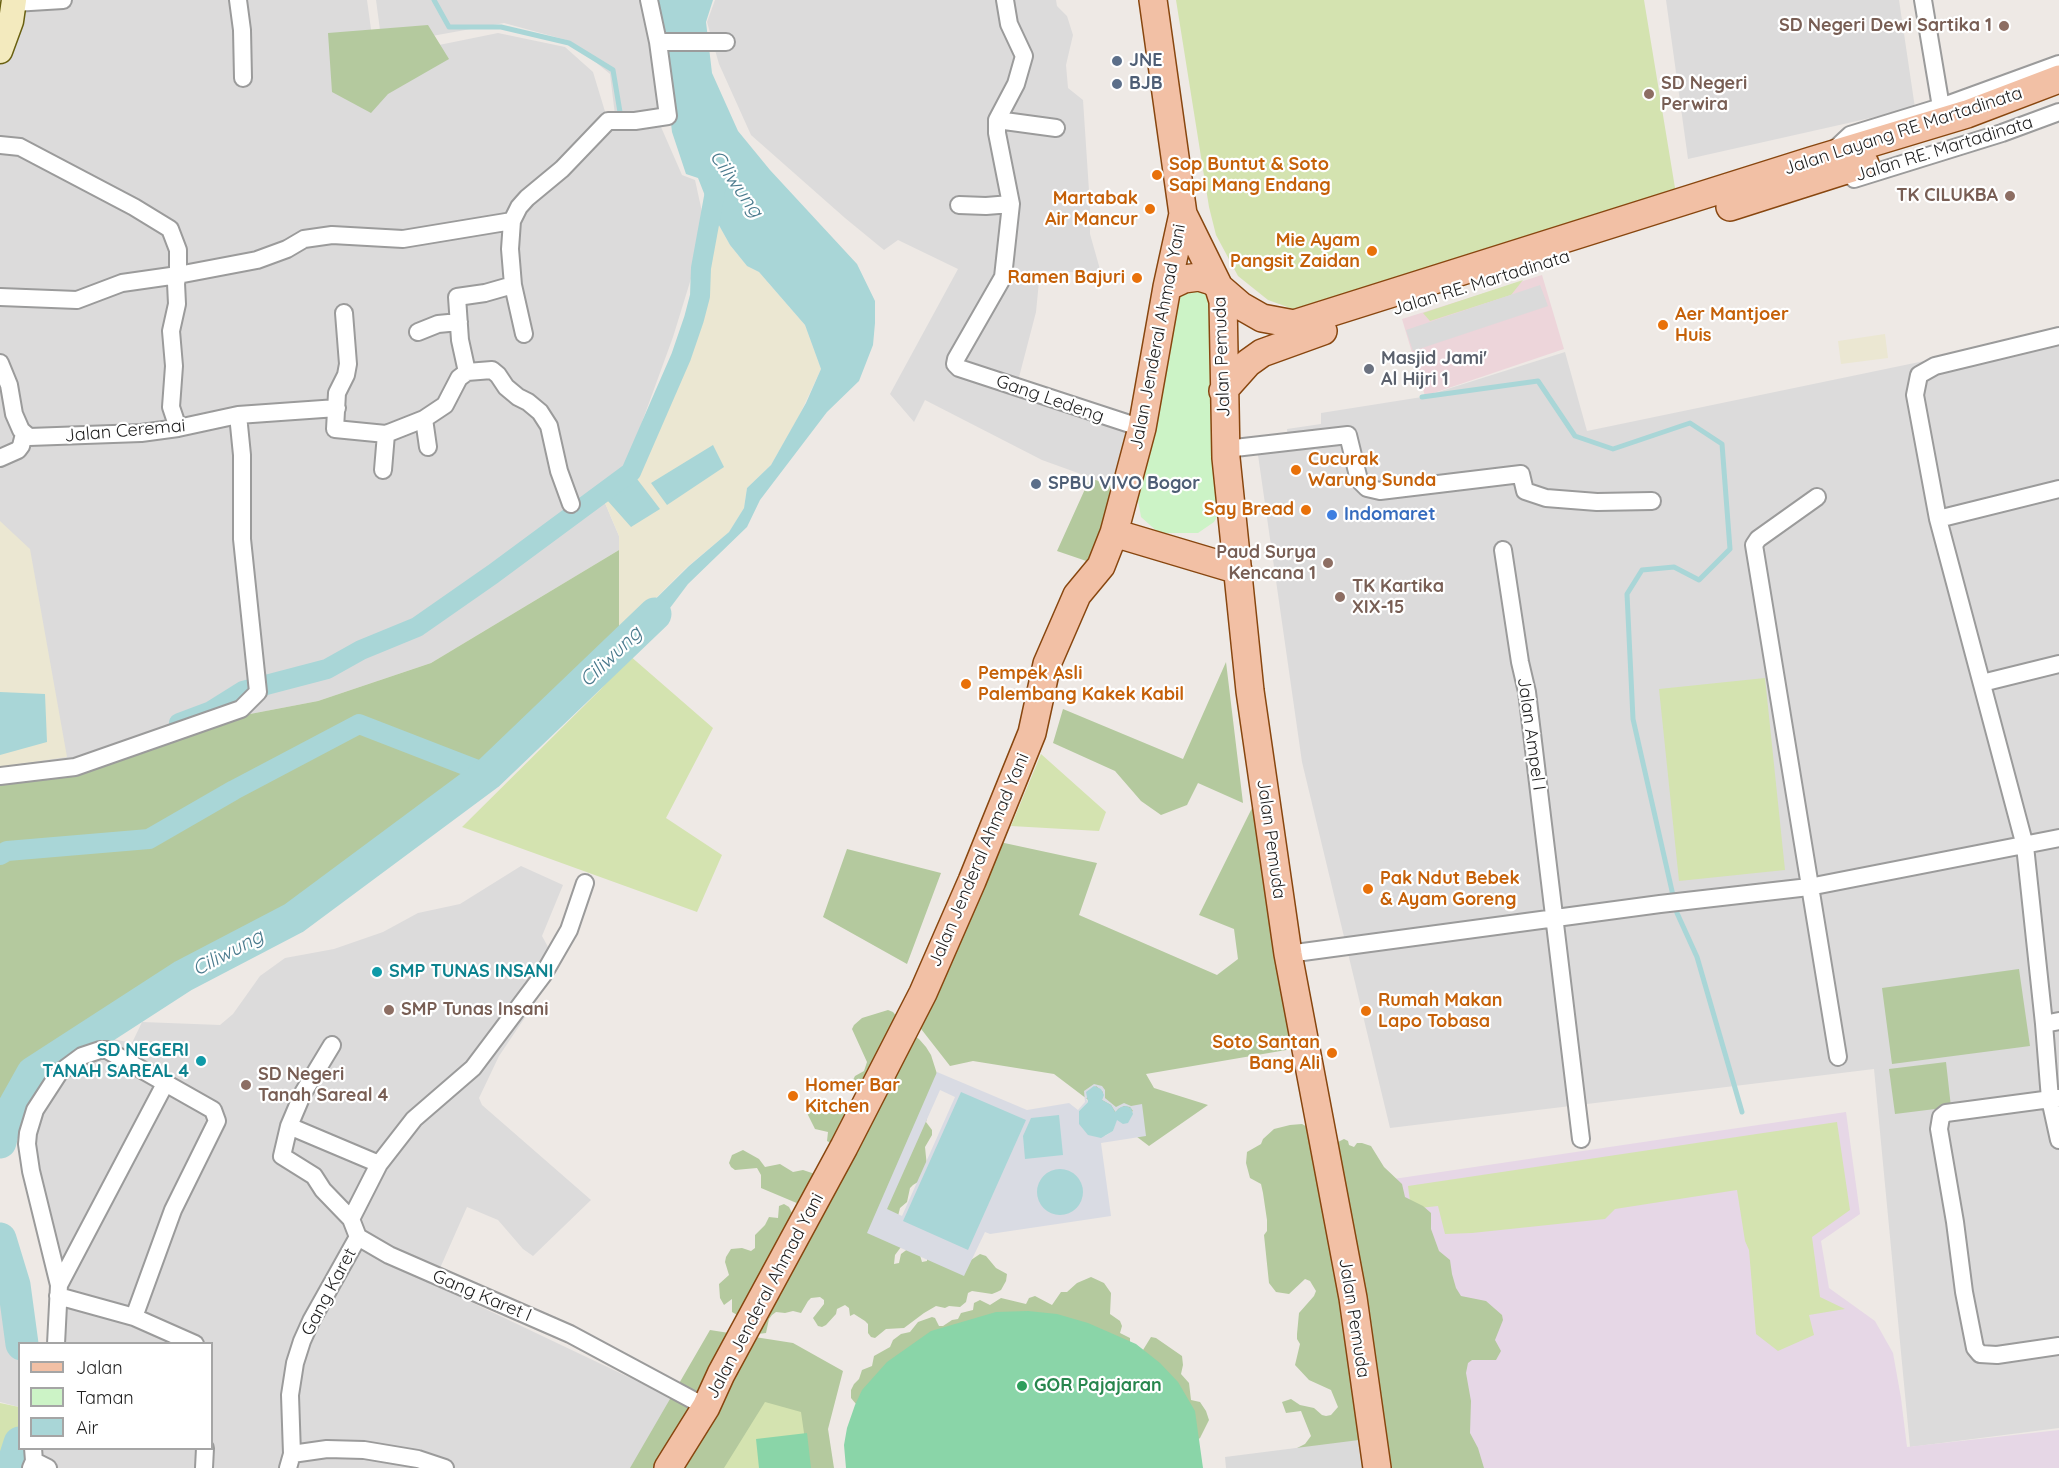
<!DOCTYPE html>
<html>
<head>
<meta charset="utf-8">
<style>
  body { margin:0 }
  #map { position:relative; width:2059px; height:1468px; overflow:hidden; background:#eee9e5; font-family:Quicksand,sans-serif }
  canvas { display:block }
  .legend { position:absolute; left:18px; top:1342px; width:195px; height:108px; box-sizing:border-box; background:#fff; border:2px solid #a5a5a5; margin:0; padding:8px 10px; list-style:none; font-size:18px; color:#1e1e1e }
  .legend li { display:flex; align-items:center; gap:12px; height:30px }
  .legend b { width:30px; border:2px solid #a5a5a5 }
</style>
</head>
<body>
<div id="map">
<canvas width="2059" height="1468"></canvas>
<ul class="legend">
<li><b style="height:8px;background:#f2c0a5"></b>Jalan</li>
<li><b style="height:16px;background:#ccf3c6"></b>Taman</li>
<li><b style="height:16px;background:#a9d6d7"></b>Air</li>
</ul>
</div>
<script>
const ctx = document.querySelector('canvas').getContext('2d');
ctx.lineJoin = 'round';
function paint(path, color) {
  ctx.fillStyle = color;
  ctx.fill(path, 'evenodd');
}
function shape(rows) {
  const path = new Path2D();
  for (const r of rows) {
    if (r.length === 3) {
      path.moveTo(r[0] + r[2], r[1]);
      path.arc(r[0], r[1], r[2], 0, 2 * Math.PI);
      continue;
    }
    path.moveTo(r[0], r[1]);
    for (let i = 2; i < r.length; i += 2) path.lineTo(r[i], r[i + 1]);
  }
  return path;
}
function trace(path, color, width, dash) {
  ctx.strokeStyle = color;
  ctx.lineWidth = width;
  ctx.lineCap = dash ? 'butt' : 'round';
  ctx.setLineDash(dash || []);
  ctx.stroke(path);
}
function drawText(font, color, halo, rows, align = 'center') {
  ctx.font = font + ' Quicksand,sans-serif';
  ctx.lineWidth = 4.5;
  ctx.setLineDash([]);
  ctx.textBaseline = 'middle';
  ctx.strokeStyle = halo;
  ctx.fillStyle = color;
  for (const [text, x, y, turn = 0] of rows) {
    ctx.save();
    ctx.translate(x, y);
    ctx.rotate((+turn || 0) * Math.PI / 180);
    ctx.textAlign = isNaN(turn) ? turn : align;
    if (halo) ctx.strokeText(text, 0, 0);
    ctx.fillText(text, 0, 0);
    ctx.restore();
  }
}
paint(shape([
  [0,0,367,0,375,58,498,33,565,47,593,72,610,128,661,127,682,175,695,180,706,230,673,337,626,466,599,496,605,503,619,536,619,550,431,663,318,701,250,714,0,784],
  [376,0,649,0,666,115,615,115,610,74,570,41,504,23,382,45],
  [715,0,1056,0,1057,6,1067,16,1073,35,1066,65,1068,88,1083,100,1090,206,1090,234,1101,273,1040,271,1036,312,1018,381,1142,428,1125,490,1042,460,925,400,914,422,890,394,958,269,898,240,884,250,845,218,751,135,719,64,707,22],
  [1666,0,1899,0,1915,108,1688,159],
  [2059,333,2059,1428,1910,1447,1874,1069,1390,1128,1302,762,1257,448,1288,443,1287,429,1321,424,1321,413,1422,397,1565,352,1587,431],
  [521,866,563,885,542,936,559,967,499,1056,479,1098,482,1105,591,1200,533,1256,523,1249,498,1220,467,1207,433,1284,683,1403,644,1468,22,1468,29,1449,212,1448,212,1344,50,1343,53,1285,28,1179,31,1107,82,1050,108,1038,132,1043,142,1022,220,1025,233,1014,260,976,285,958,334,949,383,932,418,913,460,904],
  [0,1274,11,1277,22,1343,20,1344,19,1407,0,1402]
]), '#dcdbdb');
paint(shape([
  [1542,275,1564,349,1425,396,1402,319]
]), '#edd5da');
paint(shape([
  [1846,1112,1860,1214,1821,1241,1829,1288,1875,1321,1893,1353,1901,1398,1907,1447,2059,1430,2059,1468,1414,1468,1380,1181]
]), '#e6d7e6');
paint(shape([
  [711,211,730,245,747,266,759,272,805,325,821,369,799,416,771,465,747,488,744,508,729,532,686,568,619,635,619,536,605,503,599,496,632,470,681,357,700,296,701,268],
  [1885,334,1888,358,1841,364,1838,341],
  [0,521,30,549,67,757,0,767]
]), '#ebe7d2');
paint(shape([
  [1176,0,1644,0,1676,194,1305,308,1293,309,1268,300,1238,276,1216,235,1209,207],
  [1523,280,1511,295,1430,321,1423,313],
  [629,655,713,728,666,818,722,855,697,912,462,827,601,689],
  [1765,678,1785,870,1679,881,1659,689],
  [1041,754,1106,812,1099,831,1011,826],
  [1837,1122,1850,1210,1812,1237,1820,1297,1845,1309,1809,1315,1814,1335,1778,1351,1756,1334,1749,1250,1745,1241,1737,1190,1615,1209,1605,1219,1472,1233,1445,1234,1438,1206,1411,1209,1408,1186],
  [753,1388,799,1391,818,1468,705,1468],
  [0,1403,19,1407,19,1443,12,1468,0,1468]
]), '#d4e3b0');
paint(shape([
  [428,25,449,59,388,94,371,113,332,92,328,33],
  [1090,478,1125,490,1101,566,1057,551],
  [619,550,619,635,623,645,536,729,488,774,294,918,198,969,33,1073,4,1125,0,1142,0,784,106,762,204,727,250,714,318,701,431,663],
  [1226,662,1243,803,1198,783,1187,805,1161,815,1141,801,1115,771,1053,743,1063,709,1183,759],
  [1254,804,1298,1048,1146,1074,1154,1088,1208,1105,1149,1146,1054,1074,973,1061,950,1066,918,1025,995,841,1097,863,1079,915,1217,975,1238,959,1234,929,1199,915],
  [847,849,941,873,907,964,823,917],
  [2019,969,2030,1046,1892,1064,1882,988],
  [888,1010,893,1012,910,1033,919,1039,926,1047,931,1055,938,1077,926,1122,932,1130,932,1135,925,1147,927,1167,921,1180,913,1185,910,1188,907,1202,900,1208,898,1216,901,1247,895,1255,894,1264,899,1263,901,1254,909,1248,919,1252,922,1262,927,1261,927,1256,968,1262,980,1254,986,1256,996,1268,1007,1274,1006,1281,1001,1290,997,1292,992,1294,972,1291,968,1293,966,1302,960,1307,949,1306,945,1308,936,1306,924,1313,904,1328,886,1329,875,1338,871,1337,868,1333,868,1324,865,1321,854,1314,850,1316,849,1308,845,1305,837,1309,836,1314,826,1325,822,1327,818,1326,813,1318,824,1304,824,1300,820,1297,811,1298,808,1301,801,1313,793,1311,785,1313,776,1312,772,1315,769,1319,766,1333,758,1334,753,1333,739,1316,732,1312,732,1299,724,1305,720,1298,719,1284,729,1275,725,1262,726,1257,731,1249,742,1248,751,1251,755,1248,755,1235,765,1225,769,1217,778,1218,779,1206,784,1204,789,1207,793,1215,799,1204,761,1188,761,1175,757,1168,735,1170,731,1167,729,1163,732,1155,743,1150,759,1159,765,1167,780,1164,793,1172,803,1170,818,1175,831,1143,827,1141,828,1132,815,1129,807,1113,807,1108,810,1104,815,1102,821,1103,827,1112,842,1113,857,1102,858,1093,853,1080,855,1076,864,1071,867,1062,852,1029,854,1025,862,1018],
  [1946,1062,1951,1107,1895,1114,1889,1069],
  [1302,1124,1336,1143,1344,1139,1348,1141,1349,1145,1354,1147,1357,1143,1362,1143,1371,1146,1384,1167,1402,1184,1405,1197,1423,1206,1431,1213,1431,1229,1439,1251,1450,1260,1452,1274,1456,1288,1461,1296,1486,1301,1502,1315,1503,1320,1495,1340,1501,1351,1496,1360,1472,1360,1468,1363,1466,1373,1471,1401,1470,1433,1478,1448,1484,1468,1285,1468,1291,1451,1305,1444,1311,1436,1301,1411,1286,1413,1282,1402,1291,1399,1300,1405,1314,1408,1322,1415,1326,1416,1331,1415,1338,1407,1331,1390,1309,1380,1295,1365,1300,1344,1297,1339,1297,1334,1299,1313,1314,1296,1316,1291,1310,1281,1305,1279,1289,1294,1276,1292,1269,1283,1264,1235,1267,1231,1267,1220,1263,1193,1261,1184,1250,1178,1246,1163,1247,1152,1261,1144,1263,1139,1274,1129,1290,1125],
  [1091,1277,1104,1283,1111,1293,1110,1314,1120,1321,1122,1326,1120,1333,1130,1338,1130,1344,856,1404,851,1398,851,1390,854,1384,859,1379,862,1370,872,1366,874,1356,890,1347,893,1340,901,1334,910,1332,918,1322,932,1317,935,1318,939,1326,943,1326,952,1320,958,1319,961,1313,973,1310,974,1303,980,1300,990,1305,1001,1298,1026,1304,1029,1298,1035,1296,1052,1305,1061,1292,1067,1292,1077,1283],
  [710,1330,793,1343,843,1371,828,1429,834,1468,809,1468,801,1412,765,1402,724,1468,630,1468],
  [1151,1337,1156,1338,1182,1356,1183,1365,1181,1374,1189,1383,1191,1400,1200,1402,1206,1411,1209,1420,1200,1438,1196,1441,1143,1350]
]), '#b4c99e');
paint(shape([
  [1193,289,1203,291,1212,297,1222,508,1214,522,1198,533,1159,533,1141,517,1138,500,1174,302,1182,292]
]), '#ccf3c6');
paint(shape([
  [1028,1311,1057,1314,1088,1323,1136,1344,1160,1363,1178,1382,1195,1411,1203,1468,846,1468,844,1445,847,1428,855,1405,862,1390,887,1362,931,1331,996,1312],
  [807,1433,811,1468,759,1468,756,1439]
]), '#8ad5a8');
paint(shape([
  [1540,285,1548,306,1413,351,1406,330],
  [1359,1440,1362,1468,1226,1468,1225,1457]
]), '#dadada');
paint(shape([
  [937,1072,1027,1110,1069,1103,1078,1110,1085,1102,1084,1091,1094,1084,1102,1086,1105,1090,1105,1098,1116,1107,1124,1103,1131,1106,1142,1104,1146,1136,1101,1143,1111,1216,990,1234,985,1232,964,1276,867,1233],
  [1096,1086,1103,1092,1102,1100,1111,1105,1116,1113,1118,1109,1124,1106,1130,1107,1133,1111,1116,1119,1113,1131,1105,1136,1079,1111,1088,1102,1086,1099],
  [940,1090,955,1097,902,1216,887,1209]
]), '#d9dbe3');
paint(shape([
  [657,0,713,0,706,22,712,73,738,131,770,170,857,264,875,301,875,323,873,345,859,381,827,412,760,500,747,527,688,584,664,616,629,655,619,635,689,566,729,532,744,508,747,488,771,465,806,403,821,369,805,325,759,272,747,266,730,245,711,211,698,178,686,174,672,132],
  [713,445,724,467,667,505,651,483],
  [637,479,660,509,631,527,607,500],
  [0,692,45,694,47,742,0,755],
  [1094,1086,1101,1089,1104,1095,1102,1100,1111,1105,1115,1112,1121,1107,1126,1106,1131,1108,1133,1114,1128,1123,1123,1124,1117,1120,1113,1131,1101,1138,1088,1135,1079,1124,1079,1111,1088,1102,1086,1092],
  [961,1092,1026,1120,968,1250,903,1221],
  [1059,1115,1063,1155,1025,1159,1023,1136,1031,1118],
  [1060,1192,23]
]), '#a9d6d7');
trace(shape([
  [434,0,449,27,501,27,569,43,613,70,621,118],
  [1422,397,1538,381,1575,436,1613,449,1690,423,1722,444,1730,549,1699,580,1674,567,1642,570,1627,594,1633,719,1677,913,1697,957,1742,1112]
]), '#a9d6d7', 5);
trace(shape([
  [179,723,211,711,243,691,327,669,361,650,417,627,493,574,631,472,681,357,694,319,700,296,701,268,716,186],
  [0,855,7,851,149,839,234,790,359,724,488,774]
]), '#a9d6d7', 20);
trace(shape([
  [0,1142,4,1125,33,1073,183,976,294,918,488,774,655,614],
  [0,1239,14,1285,22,1344],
  [12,1468,20,1443]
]), '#a9d6d7', 33);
const street = shape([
  [238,0,242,30,243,78],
  [1005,0,1009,24,1024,56,1016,84,997,120,997,133,1011,204,1003,277,956,359,955,364,959,368,1142,428],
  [1923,0,1941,107],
  [14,3,63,0],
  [658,42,726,42],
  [997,120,1056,128],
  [0,145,20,147,134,207,170,229,178,250,178,275,176,283,177,304,171,331,174,366,171,407,178,428],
  [1835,149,1850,135,1941,107,2059,64],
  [1854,179,2002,133,2059,112],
  [959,205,986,206,1011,204],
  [0,297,77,300,122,283,178,275,257,260,287,249,304,239,332,235,403,239,512,221],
  [344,313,348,364,346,375,337,393,335,429,386,434,424,419,445,405,459,378,467,372,460,340,457,297,485,293,513,285],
  [418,332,438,324,459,322],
  [524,334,513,285,510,249,512,221,519,207,527,198,562,169,608,121,635,121,668,116,658,42,649,0],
  [2059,336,1935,366,1919,375,1915,395,1938,519,2025,846,2044,1024,2050,1099,2059,1140],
  [0,363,9,385,14,414,21,430,29,437,141,433,178,428,238,415,337,408],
  [467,372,492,370,498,375,506,387,518,397,528,402,540,412,549,426,559,471,571,504],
  [424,419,428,447],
  [1226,449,1348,435,1359,480,1367,488,1380,491,1521,474,1525,491,1546,498,1597,502,1652,501],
  [0,458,18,450,21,446,24,434],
  [383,470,386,434],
  [1817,497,1758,539,1754,545,1838,1057],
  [1938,519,2059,489],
  [1503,550,1520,662,1527,692,1581,1139],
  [1982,683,2059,664],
  [0,776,75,767,241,709,258,692,242,539,242,455,238,415],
  [1288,954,1660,904,1809,887,2059,838],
  [2044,1024,2059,1021],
  [332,1045,303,1093,289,1126,282,1156,314,1176,323,1190,351,1219,358,1237,389,1255,570,1334,706,1407],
  [2059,1098,1946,1113,1941,1117,1939,1129,1955,1222,1964,1292,1975,1348,1980,1354,1997,1355,2059,1346],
  [289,1126,379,1164],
  [351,1219,379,1164,414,1119,473,1068,543,975,569,930,585,883],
  [358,1237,311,1321,302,1341,295,1363,290,1395,292,1454,327,1449,364,1450,418,1459,445,1468],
  [59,1285,166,1082],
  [58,1296,134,1317,195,1344],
  [56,1344,59,1285,31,1171,27,1144,28,1133,35,1110,59,1073,82,1056,100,1050,107,1050,213,1110,217,1121,173,1210,134,1317],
  [34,1461,48,1468],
  [31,1468,34,1461,33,1448],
  [204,1468,205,1448],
  [288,1468,292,1454]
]);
const secondary = shape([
  [0,51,11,21,14,0]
]);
const primary = shape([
  [1153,0,1183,214,1218,285,1223,301,1226,458,1250,691,1288,954,1353,1298,1377,1468],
  [1730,207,1865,164],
  [1167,287,1184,279,1199,277,1212,281,1241,306,1262,318,1294,324,1811,161,1967,114,2059,79],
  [1223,391,1248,363,1262,353,1323,331],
  [1114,533,1238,570],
  [668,1468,706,1407,721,1374,844,1147,923,993,972,881,1032,733,1047,664,1077,595,1101,566,1114,533,1142,428,1167,287,1183,214]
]);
trace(street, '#9b9b9b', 20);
trace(secondary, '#696010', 27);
trace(primary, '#88460f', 30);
trace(street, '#fff', 16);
trace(secondary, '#f3eabe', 24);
trace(primary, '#f2c0a5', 27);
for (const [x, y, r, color] of [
  [2004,26,6,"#8d6e63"],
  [1117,61,6,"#5c6f8a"],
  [1117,84,6,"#5c6f8a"],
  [1649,94,6,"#8d6e63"],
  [1157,175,6,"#e8710a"],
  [2010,196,6,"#8d6e63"],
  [1150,209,6,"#e8710a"],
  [1372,251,6,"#e8710a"],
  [1137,278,6,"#e8710a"],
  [1663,325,6,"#e8710a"],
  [1369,369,6,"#6b7280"],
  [1296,470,6,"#e8710a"],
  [1036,484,6,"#5c6f8a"],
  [1306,510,6,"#e8710a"],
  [1332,515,6,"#3f7fe0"],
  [1328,563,6,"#8d6e63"],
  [1340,597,6,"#8d6e63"],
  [966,684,6,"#e8710a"],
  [1368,889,6,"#e8710a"],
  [377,972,6,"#0f9aa8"],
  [389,1010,6,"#8d6e63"],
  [1366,1011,6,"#e8710a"],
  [1332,1053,6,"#e8710a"],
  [201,1061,6,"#0f9aa8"],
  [246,1085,6,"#8d6e63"],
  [793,1096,6,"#e8710a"],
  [1022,1386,6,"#2e9e5b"]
]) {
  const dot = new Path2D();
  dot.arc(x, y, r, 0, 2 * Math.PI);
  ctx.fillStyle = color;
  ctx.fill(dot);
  trace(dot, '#fff', 2);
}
drawText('bold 18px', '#785e54', '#fff', [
  ["SD Negeri Dewi Sartika 1",1992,26,"right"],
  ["SD Negeri",1661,84],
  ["Perwira",1661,105],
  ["TK CILUKBA",1998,196,"right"],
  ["Paud Surya",1316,553,"right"],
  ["Kencana 1",1316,574,"right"],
  ["TK Kartika",1352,587],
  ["XIX-15",1352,608],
  ["SMP Tunas Insani",401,1010],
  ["SD Negeri",258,1075],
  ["Tanah Sareal 4",258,1096]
], 'left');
drawText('bold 18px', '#4e5e75', '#fff', [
  ["JNE",1129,61],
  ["BJB",1129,84],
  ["SPBU VIVO Bogor",1048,484]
], 'left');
drawText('18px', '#1e1e1e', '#fff', [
  ["Jalan Layang RE Martadinata",1903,131,-18],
  ["Jalan RE. Martadinata",1944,149,-17],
  ["Jalan RE. Martadinata",1481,283,-17],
  ["Jalan Jenderal Ahmad Yani",1158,337,-79],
  ["Jalan Pemuda",1222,357,-92],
  ["Gang Ledeng",1050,399,19],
  ["Jalan Ceremai",125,431,-5],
  ["Jalan Ampel I",1531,734,82],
  ["Jalan Pemuda",1271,839,82],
  ["Jalan Jenderal Ahmad Yani",979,860,-67],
  ["Gang Karet",329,1292,-62],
  ["Gang Karet I",482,1296,23],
  ["Jalan Jenderal Ahmad Yani",765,1296,-62],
  ["Jalan Pemuda",1354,1318,81]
]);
drawText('bold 18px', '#c56008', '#fff', [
  ["Sop Buntut & Soto",1169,165],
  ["Sapi Mang Endang",1169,186],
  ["Martabak",1138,199,"right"],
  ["Air Mancur",1138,220,"right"],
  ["Mie Ayam",1360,241,"right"],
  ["Pangsit Zaidan",1360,262,"right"],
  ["Ramen Bajuri",1125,278,"right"],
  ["Aer Mantjoer",1675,315],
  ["Huis",1675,336],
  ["Cucurak",1308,460],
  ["Warung Sunda",1308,481],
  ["Say Bread",1294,510,"right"],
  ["Pempek Asli",978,674],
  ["Palembang Kakek Kabil",978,695],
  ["Pak Ndut Bebek",1380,879],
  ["& Ayam Goreng",1380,900],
  ["Rumah Makan",1378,1001],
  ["Lapo Tobasa",1378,1022],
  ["Soto Santan",1320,1043,"right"],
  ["Bang Ali",1320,1064,"right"],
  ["Homer Bar",805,1086],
  ["Kitchen",805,1107]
], 'left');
drawText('bold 18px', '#5b616d', '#fff', [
  ["Masjid Jami'",1381,359],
  ["Al Hijri 1",1381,380]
], 'left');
drawText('bold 18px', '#366cbe', '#fff', [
  ["Indomaret",1344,515]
], 'left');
drawText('bold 18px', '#0d838f', '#fff', [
  ["SMP TUNAS INSANI",389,972],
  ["SD NEGERI",189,1051,"right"],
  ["TANAH SAREAL 4",189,1072,"right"]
], 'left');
drawText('bold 18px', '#27864d', '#fff', [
  ["GOR Pajajaran",1034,1386]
], 'left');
drawText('italic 20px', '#4a7a8d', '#fff', [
  ["Ciliwung",736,184,55],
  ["Ciliwung",611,657,-44],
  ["Ciliwung",228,953,-28]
]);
</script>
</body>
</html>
